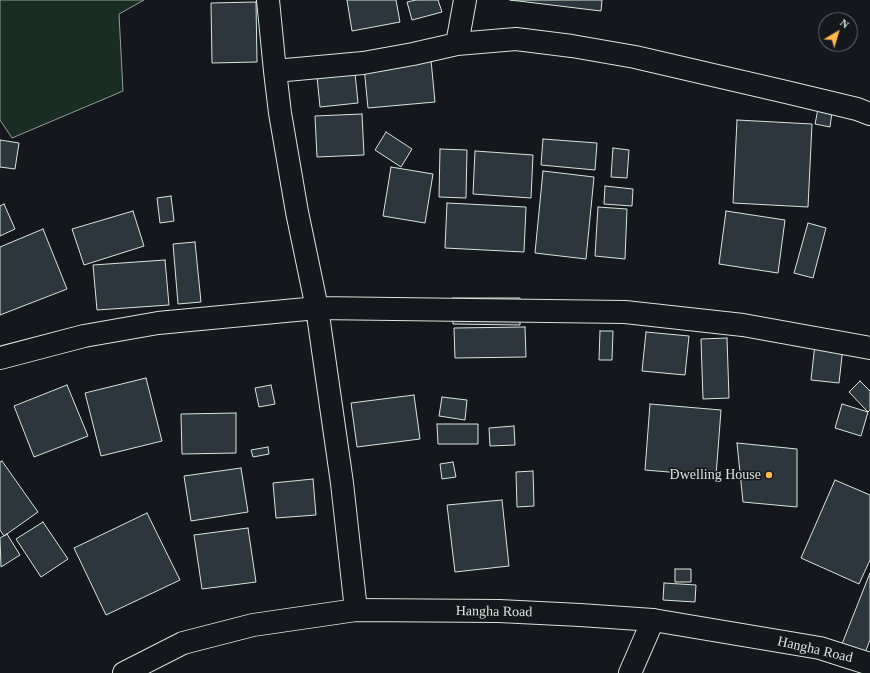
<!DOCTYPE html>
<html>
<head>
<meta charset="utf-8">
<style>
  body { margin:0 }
  #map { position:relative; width:870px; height:673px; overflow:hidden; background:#14181c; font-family:Georgia,serif }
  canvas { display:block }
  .north { position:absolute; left:818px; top:12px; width:40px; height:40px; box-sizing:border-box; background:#14181c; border:1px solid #626a69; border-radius:50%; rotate:38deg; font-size:11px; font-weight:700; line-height:16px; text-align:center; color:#d8e6dc }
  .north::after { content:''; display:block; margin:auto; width:14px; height:18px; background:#ffb74d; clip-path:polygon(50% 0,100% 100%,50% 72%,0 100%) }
</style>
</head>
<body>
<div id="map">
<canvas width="870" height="673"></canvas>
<div class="north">N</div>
</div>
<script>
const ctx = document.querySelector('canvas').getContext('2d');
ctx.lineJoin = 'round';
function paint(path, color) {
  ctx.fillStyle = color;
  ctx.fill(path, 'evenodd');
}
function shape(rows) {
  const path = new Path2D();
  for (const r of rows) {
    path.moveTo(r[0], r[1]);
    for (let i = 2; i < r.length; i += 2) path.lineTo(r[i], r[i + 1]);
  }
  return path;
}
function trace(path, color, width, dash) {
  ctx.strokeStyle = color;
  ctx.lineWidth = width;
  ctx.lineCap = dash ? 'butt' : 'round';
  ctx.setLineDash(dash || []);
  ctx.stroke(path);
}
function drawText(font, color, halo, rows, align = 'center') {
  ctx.font = font + ' Georgia,serif';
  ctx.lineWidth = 3;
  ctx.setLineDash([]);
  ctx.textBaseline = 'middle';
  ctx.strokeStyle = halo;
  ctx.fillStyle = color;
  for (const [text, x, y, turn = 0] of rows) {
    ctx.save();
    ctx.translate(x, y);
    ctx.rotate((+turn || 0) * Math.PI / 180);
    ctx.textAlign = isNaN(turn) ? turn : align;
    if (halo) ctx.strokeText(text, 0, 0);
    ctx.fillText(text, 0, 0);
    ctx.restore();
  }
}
const green = shape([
  [0,0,144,0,119,14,123,91,12,138,0,120,0,0]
]);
paint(green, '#1a2d24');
trace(green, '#939e99', 1);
const building = shape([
  [347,0,396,0,400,22,352,31,347,0],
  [416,0,438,0,442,12,412,20,407,2,416,0],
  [510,0,602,0,601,11,510,0],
  [256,2,257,62,212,63,211,3,256,2],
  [431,60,435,102,368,108,364,67,431,60],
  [355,73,358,103,320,107,317,77,355,73],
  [818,109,832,112,830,127,815,124,818,109],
  [362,114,364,155,317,157,315,116,362,114],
  [737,120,812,124,808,207,733,203,737,120],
  [386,132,412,149,401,167,375,150,386,132],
  [543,139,597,143,595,170,541,165,543,139],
  [0,140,19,143,15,169,0,167,0,140],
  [613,148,629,150,627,178,611,177,613,148],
  [440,149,467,150,466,198,439,197,440,149],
  [475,151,533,155,531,198,473,194,475,151],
  [391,167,433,174,425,223,383,216,391,167],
  [543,171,594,177,586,259,535,253,543,171],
  [605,186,633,189,632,206,604,204,605,186],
  [171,196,174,221,160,223,157,198,171,196],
  [447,203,526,207,524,252,445,248,447,203],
  [4,204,15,229,0,236,0,206,4,204],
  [598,207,627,209,625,259,595,256,598,207],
  [133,211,144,246,84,265,72,229,133,211],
  [726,211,785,220,778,273,719,264,726,211],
  [808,223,826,228,813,278,794,273,808,223],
  [43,229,67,289,0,315,0,247,43,229],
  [195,242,201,302,178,304,173,244,195,242],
  [165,260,169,305,97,310,93,265,165,260],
  [453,298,520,298,520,325,453,324,453,298],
  [525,327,526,357,455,358,454,328,525,327],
  [600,331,613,331,612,360,599,360,600,331],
  [646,332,689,336,685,375,642,371,646,332],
  [727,338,729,398,703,399,701,339,727,338],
  [815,344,843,347,839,383,811,380,815,344],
  [146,378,162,441,101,456,85,393,146,378],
  [860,381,870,391,870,410,868,412,849,392,860,381],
  [67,385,88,436,34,457,14,406,67,385],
  [271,385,275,404,259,407,255,388,271,385],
  [414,395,420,439,357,447,351,403,414,395],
  [442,397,467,400,465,420,439,416,442,397],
  [650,404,721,410,716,476,645,470,650,404],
  [842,404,868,412,861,436,835,428,842,404],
  [236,413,236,453,182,454,181,414,236,413],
  [437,424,478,424,478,444,438,444,437,424],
  [514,426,515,445,490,446,489,428,514,426],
  [737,443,797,449,797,507,743,502,737,443],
  [268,447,269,454,253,457,251,450,268,447],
  [2,461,38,512,4,536,0,530,0,462,2,461],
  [453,462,456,477,442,479,440,464,453,462],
  [241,468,248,512,191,521,184,476,241,468],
  [533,471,534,506,517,507,516,472,533,471],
  [313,479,316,515,276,518,273,483,313,479],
  [835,480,870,495,870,560,859,584,801,558,835,480],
  [502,500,509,566,455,572,447,505,502,500],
  [147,513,180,580,106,615,74,548,147,513],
  [43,522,68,559,41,577,16,539,43,522],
  [248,528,256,582,202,589,194,535,248,528],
  [7,534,20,555,1,567,0,538,7,534],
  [675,569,691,569,691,582,675,582,675,569],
  [870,573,870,640,863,658,840,649,870,573],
  [664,583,696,585,695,602,663,600,664,583]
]);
paint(building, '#2c363c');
trace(building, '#d8e6dc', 1);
const minor = shape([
  [268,0,275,71],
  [457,44,516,39,572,46,635,57,786,92,857,109,870,114],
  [0,358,84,336,158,323,317,308,625,312,743,325,870,348],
  [356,610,342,483,317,308,297,212,280,113,275,71,363,63,413,54,457,44,465,0],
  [630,673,653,620]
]);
const trunk = shape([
  [124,673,183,643,253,625,356,610,499,611,580,615,653,620,820,648,870,664]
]);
trace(minor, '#d8e6dc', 24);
trace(trunk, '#d8e6dc', 24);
trace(minor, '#14181c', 22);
trace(trunk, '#14181c', 22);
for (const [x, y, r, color] of [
  [769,475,4,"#ffb74d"]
]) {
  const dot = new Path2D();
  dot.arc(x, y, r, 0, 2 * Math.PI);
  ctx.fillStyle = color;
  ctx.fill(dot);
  trace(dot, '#14181c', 1.5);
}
drawText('14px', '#d8e6dc', '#14181c', [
  ["Dwelling House",761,475]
], 'right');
drawText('14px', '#d8e6dc', '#14181c', [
  ["Hangha Road",494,612,1],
  ["Hangha Road",815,650,13]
]);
</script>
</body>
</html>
